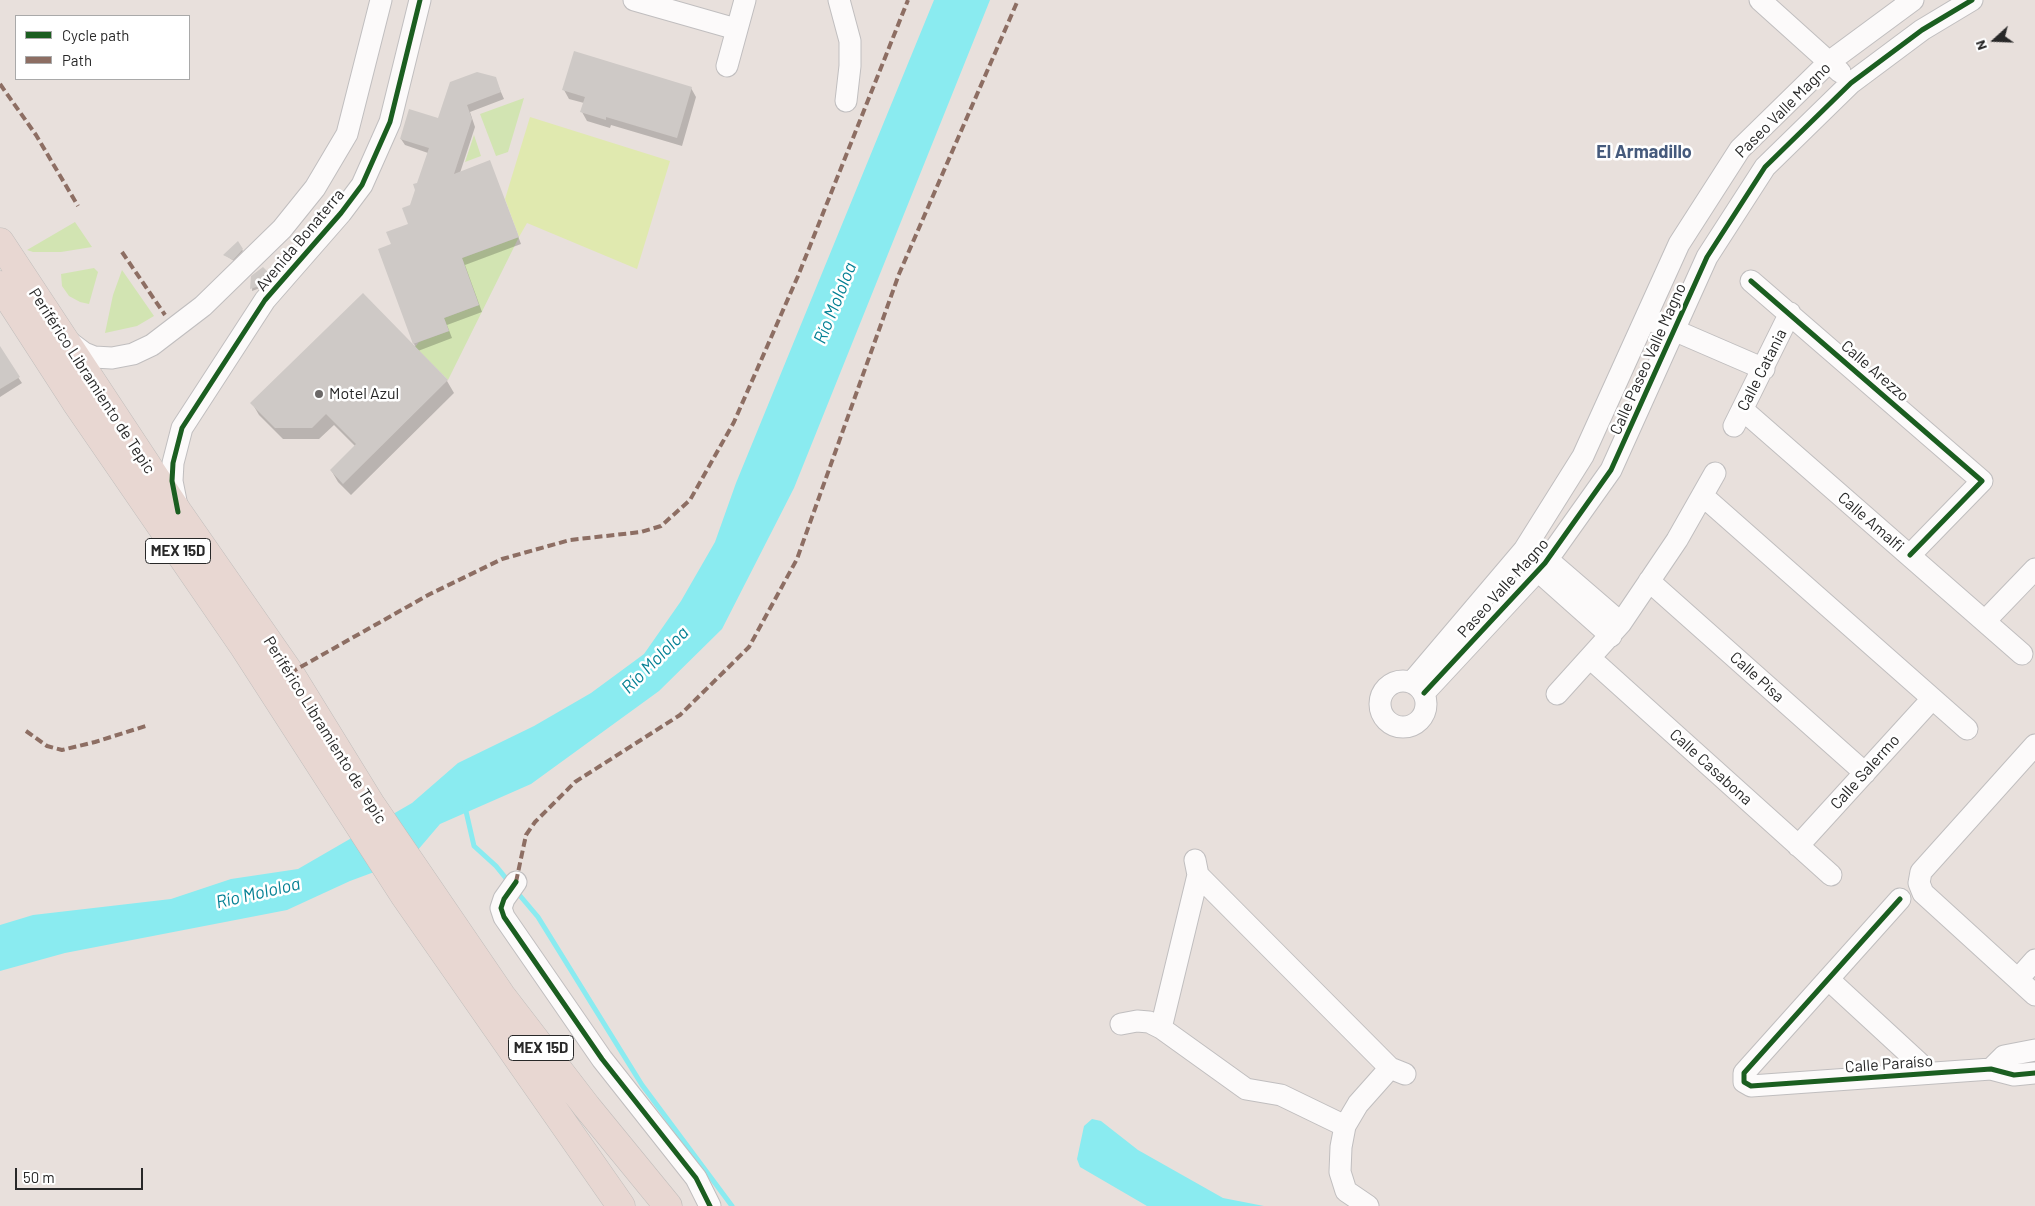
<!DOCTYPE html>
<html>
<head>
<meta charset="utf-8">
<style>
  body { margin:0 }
  #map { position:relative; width:2035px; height:1206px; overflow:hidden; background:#e8e0dc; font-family:Barlow,sans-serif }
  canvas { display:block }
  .legend { position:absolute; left:15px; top:15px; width:175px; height:65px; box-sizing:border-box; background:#fff; border:1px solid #a9a9a9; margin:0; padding:6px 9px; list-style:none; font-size:15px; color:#282828 }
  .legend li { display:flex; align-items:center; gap:10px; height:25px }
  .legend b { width:25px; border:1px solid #a9a9a9 }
  .north { position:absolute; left:1970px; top:15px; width:50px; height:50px; -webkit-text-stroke:4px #fff; paint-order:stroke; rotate:250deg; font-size:14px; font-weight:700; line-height:20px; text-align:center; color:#282828 }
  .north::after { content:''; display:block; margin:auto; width:18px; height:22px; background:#282828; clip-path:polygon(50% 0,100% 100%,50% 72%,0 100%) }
  .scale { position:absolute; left:15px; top:1168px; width:128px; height:22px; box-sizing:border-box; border:2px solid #282828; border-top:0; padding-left:6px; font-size:15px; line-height:18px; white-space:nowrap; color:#282828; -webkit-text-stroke:4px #fff; paint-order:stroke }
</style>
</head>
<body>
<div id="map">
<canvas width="2035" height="1206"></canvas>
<ul class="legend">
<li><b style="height:6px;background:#1b5e20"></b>Cycle path</li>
<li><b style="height:6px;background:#8d6e63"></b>Path</li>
</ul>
<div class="north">N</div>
<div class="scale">50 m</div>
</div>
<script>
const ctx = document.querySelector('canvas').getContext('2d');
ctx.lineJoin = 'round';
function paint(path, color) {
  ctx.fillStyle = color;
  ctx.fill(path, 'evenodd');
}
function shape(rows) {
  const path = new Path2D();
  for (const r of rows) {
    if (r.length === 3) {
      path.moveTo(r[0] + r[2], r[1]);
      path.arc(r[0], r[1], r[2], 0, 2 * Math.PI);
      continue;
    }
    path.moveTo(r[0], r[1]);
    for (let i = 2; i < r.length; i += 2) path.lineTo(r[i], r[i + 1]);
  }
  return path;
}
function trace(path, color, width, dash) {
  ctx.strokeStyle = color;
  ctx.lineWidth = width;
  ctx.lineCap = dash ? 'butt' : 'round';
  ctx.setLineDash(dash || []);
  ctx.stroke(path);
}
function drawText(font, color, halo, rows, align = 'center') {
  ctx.font = font + ' Barlow,sans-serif';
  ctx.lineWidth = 5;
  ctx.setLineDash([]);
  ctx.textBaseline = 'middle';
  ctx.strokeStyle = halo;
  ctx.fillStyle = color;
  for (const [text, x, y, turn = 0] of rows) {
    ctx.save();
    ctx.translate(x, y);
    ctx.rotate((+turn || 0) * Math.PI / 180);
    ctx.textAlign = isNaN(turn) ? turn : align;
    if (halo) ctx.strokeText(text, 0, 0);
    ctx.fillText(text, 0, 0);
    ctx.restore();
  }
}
paint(shape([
  [524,98,508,152,496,156,480,114],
  [474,135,481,156,465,162],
  [75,222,92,247,61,252,33,252,27,250],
  [519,237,448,380,415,347,419,342,449,331,444,318,479,305,462,258],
  [94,268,98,272,89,304,80,302,69,296,62,286,61,274],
  [122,270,154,316,137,326,105,333,113,295]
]), '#d2e4b2');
paint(shape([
  [530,117,670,161,637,269,527,223,519,237,505,199]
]), '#e0e9af');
paint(shape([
  [934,0,990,0,794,488,722,629,659,691,531,784,440,824,417,851,385,868,350,881,287,910,65,953,0,971,0,925,33,915,171,899,231,879,298,869,412,803,458,763,534,726,591,693,644,654,681,601,715,542,736,483],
  [1092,1119,1101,1121,1138,1150,1223,1198,1264,1206,1147,1206,1080,1167,1077,1159,1084,1126]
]), '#8aebf0');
paint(shape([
  [495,78,504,99,470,112,475,127,460,173,490,162,521,244,465,265,482,312,447,325,452,338,418,351,447,381,454,393,351,495,338,482,331,470,355,446,334,425,319,439,283,439,259,415,252,403,416,349,379,250,392,244,410,225,418,184,428,153,405,145,401,139,439,120],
  [691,88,696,97,682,146,611,125,610,128,587,121,582,112,584,103,569,99,564,90],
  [237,243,243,251,234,261,225,255],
  [270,275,271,278,263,287,252,291,253,277],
  [0,351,22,383,0,397]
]), '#0003');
trace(shape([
  [465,807,474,846,496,866,509,882],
  [516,891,538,917,642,1085,732,1206]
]), '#8aebf0', 5);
paint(shape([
  [574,51,692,87,677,138,606,117,606,120,580,112,585,97,562,90],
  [477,72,496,77,501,92,467,105,472,119,454,174,490,160,519,237,462,258,479,305,444,318,449,331,413,344,378,249,391,244,386,232,408,224,402,208,410,205,415,190,413,184,417,183,429,148,400,139,409,109,438,118,450,82],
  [238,241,243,249,233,260,223,255],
  [263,267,271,275,262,285,250,289,251,276],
  [363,293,448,380,343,484,330,470,356,444,326,414,312,428,275,428,250,403],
  [0,346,20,377,0,389]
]), '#cec9c6');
const minor = shape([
  [634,0,736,29],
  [839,0,850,41,850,66,846,101],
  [1760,0,1840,72],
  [727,66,745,0],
  [1751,281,1982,481,1910,555],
  [1646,318,1764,369],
  [68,341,84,353,94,357,112,358,133,354,152,345,203,306,282,229,315,188,347,134,381,0],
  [1743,410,2022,654],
  [1734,426,1790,313],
  [1703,496,1967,729],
  [177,506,172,481,173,463,182,428,265,300,341,213,362,185,390,122,420,0],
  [1548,560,1621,623],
  [1538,571,1611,636],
  [1649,581,1865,773],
  [1985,621,2035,569],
  [1591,659,1831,875],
  [1403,704,23],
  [1412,682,1524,550,1583,456,1679,244,1740,149,1829,62,1913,0],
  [1424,693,1545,563,1611,470,1707,257,1765,167,1851,83,1922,30,1972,0],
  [1557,694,1621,623,1677,540,1715,473],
  [2035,745,1921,872,1919,883,1923,893,2035,995],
  [1798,846,1932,699],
  [1195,860,1198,875,1390,1068,1405,1074],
  [516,882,504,899,501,908,504,917,602,1059,696,1178,710,1206],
  [1900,899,1744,1073,1744,1082,1751,1086,1991,1069,2014,1075,2035,1073],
  [1828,979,1930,1073],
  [2018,979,2035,960],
  [1121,1024,1137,1021,1149,1022,1161,1028,1246,1089,1281,1095,1345,1126],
  [1161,1028,1198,875],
  [1991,1069,2004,1056,2035,1050],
  [1368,1206,1346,1191,1340,1172,1341,1147,1345,1126,1358,1104,1390,1068]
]);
const highway = shape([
  [0,242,178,512,290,673,372,806,501,995,587,1107,668,1206],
  [0,285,75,401,242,644,404,895,621,1206]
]);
trace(minor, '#c0bebf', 23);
trace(highway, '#c0bdbb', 29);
trace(minor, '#fcfafa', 21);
trace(highway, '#e8d7d2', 28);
trace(shape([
  [0,84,36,135,78,206],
  [122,252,165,315],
  [290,673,430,594,502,559,570,540,641,532,661,526,690,500,734,422,798,276,908,0],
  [26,731,47,746,62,750,95,742,149,725],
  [516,882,526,835,535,822,575,782,680,715,749,647,797,559,899,274,1018,0]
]), '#8d6e63', 4, [8, 4]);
trace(shape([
  [1751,281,1982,481,1910,555],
  [178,512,172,481,173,463,182,428,265,300,341,213,362,185,390,122,420,0],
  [1424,693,1545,563,1611,470,1707,257,1765,167,1851,83,1922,30,1972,0],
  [516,882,504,899,501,908,504,917,602,1059,696,1178,710,1206],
  [1900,899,1744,1073,1744,1082,1751,1086,1991,1069,2014,1075,2035,1073]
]), '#1b5e20', 5);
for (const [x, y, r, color] of [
  [319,394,5,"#6b6867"]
]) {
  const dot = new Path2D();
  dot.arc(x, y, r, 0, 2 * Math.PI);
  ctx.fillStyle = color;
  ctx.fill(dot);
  trace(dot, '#fff', 2);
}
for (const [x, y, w] of [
  [178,551,65],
  [541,1048,65]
]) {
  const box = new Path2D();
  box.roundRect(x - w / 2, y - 12.5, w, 25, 4);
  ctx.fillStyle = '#fff';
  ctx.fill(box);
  trace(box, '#282828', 1);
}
drawText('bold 15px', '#282828', null, [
  ["MEX 15D",178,551],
  ["MEX 15D",541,1048]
]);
drawText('16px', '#282828', '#fff', [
  ["Paseo Valle Magno",1783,110,-45],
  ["Avenida Bonaterra",300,240,-50],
  ["Calle Paseo Valle Magno",1648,359,-66],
  ["Calle Catania",1762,370,-63],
  ["Calle Arezzo",1875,371,41],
  ["Periférico Libramiento de Tepic",92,381,57],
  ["Calle Amalfi",1871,522,41],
  ["Paseo Valle Magno",1503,588,-48],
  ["Calle Pisa",1757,677,42],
  ["Periférico Libramiento de Tepic",325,730,58],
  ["Calle Casabona",1711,767,42],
  ["Calle Salermo",1865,772,-48],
  ["Calle Paraíso",1889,1064,-4]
]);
drawText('16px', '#282828', '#fff', [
  ["Motel Azul",329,394]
], 'left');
drawText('bold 18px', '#455a7c', '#fff', [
  ["El Armadillo",1644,152]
]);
drawText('italic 18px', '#048094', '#fff', [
  ["Río Mololoa",835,303,-68],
  ["Río Mololoa",655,660,-45],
  ["Río Mololoa",258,893,-13]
]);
</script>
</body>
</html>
